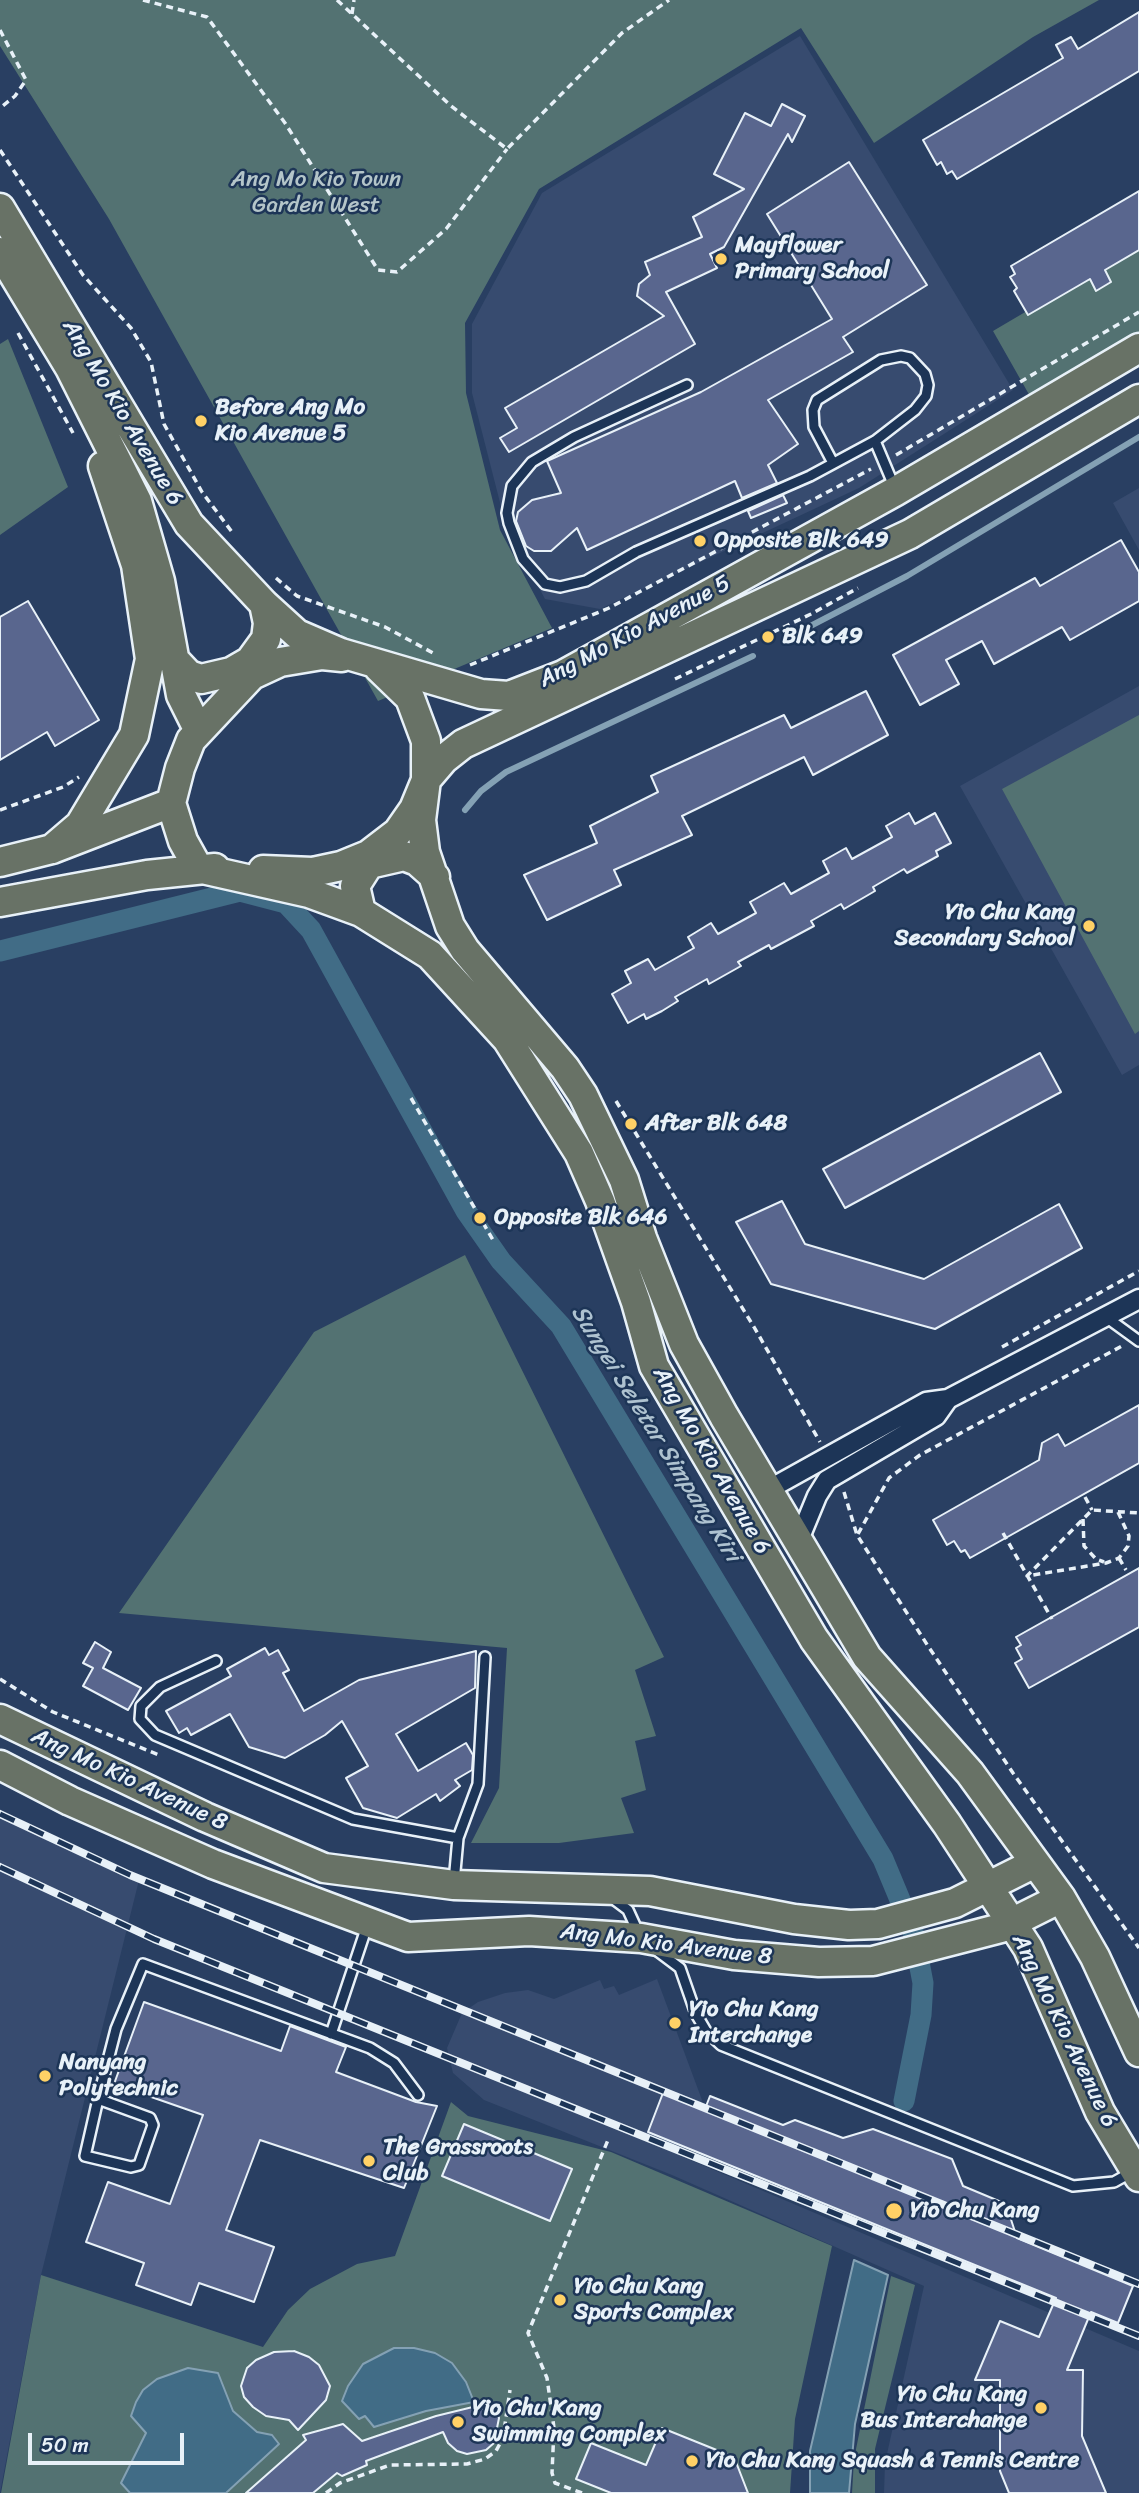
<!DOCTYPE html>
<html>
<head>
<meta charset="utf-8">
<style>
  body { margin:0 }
  #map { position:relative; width:1139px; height:2493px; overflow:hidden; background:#293f62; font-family:Sriracha,sans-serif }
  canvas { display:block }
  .scale { position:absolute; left:28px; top:2433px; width:156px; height:32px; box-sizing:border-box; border:4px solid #e8f1f8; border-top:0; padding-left:9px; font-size:21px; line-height:24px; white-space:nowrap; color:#e8f1f8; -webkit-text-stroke:5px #1d3557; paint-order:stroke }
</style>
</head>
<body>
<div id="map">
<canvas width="1139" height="2493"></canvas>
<div class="scale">50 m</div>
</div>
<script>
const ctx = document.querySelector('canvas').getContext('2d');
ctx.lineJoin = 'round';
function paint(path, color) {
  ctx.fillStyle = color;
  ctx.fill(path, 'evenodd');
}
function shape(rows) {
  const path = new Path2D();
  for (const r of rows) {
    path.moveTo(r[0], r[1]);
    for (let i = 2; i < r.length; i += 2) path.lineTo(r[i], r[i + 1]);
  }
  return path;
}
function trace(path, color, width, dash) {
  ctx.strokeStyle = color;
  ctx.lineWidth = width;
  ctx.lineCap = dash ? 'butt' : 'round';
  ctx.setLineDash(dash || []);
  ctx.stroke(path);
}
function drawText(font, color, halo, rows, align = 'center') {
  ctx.font = font + ' Sriracha,sans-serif';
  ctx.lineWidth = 5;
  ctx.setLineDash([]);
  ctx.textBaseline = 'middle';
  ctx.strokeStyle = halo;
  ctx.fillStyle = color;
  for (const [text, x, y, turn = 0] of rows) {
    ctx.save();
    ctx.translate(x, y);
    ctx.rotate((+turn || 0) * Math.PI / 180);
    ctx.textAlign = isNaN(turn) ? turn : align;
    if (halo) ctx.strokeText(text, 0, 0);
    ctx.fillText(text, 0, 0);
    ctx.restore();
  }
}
paint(shape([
  [800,36,1013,390,859,488,600,609,545,599,506,526,472,393,472,324,542,193],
  [1139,488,1139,550,1113,503],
  [1139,686,1139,1065,1122,1075,960,786],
  [0,1811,140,1876,41,2275,0,2493],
  [657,1979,702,2100,681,2156,1139,2351,1139,2493,884,2493,885,2463,924,2286,672,2175,484,2100,453,2073,447,2048,462,2013,478,2002,505,1993,528,1990,554,1999,600,1980,604,1989,614,1986,619,1995]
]), '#374b6f');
paint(shape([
  [0,0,1099,0,1033,37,874,143,801,28,539,189,465,323,466,393,500,530,552,628,378,701,109,219,0,46],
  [1139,245,1139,333,1031,398,993,331],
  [8,339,68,487,0,535,0,344],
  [1139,715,1139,1031,1135,1034,1002,789],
  [465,1255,664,1657,635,1670,656,1736,635,1741,646,1790,621,1798,634,1833,559,1843,471,1843,499,1788,507,1648,119,1613,314,1332],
  [451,2102,468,2116,611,2152,832,2246,795,2419,790,2493,1,2493,41,2275,263,2347,288,2310,310,2289,357,2264,395,2256],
  [891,2276,915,2285,875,2449,875,2493,852,2493,854,2459]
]), '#537272');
const water = shape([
  [854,2260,888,2275,855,2424,849,2493,810,2493,810,2451,854,2260],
  [394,2348,414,2348,435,2353,452,2363,466,2382,474,2402,426,2411,374,2427,365,2416,359,2419,342,2401,348,2386,363,2364,394,2348],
  [188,2368,218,2373,233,2411,257,2432,272,2435,279,2444,226,2493,130,2493,121,2483,146,2433,131,2416,136,2402,143,2390,157,2379,188,2368]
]);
paint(water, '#416c86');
trace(water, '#84a1b4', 2);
trace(shape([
  [795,634,907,576,1139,437],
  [465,810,481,791,506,772,753,656],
  [352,993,352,1007]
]), '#84a1b4', 6);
trace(shape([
  [0,951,240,891,286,903,311,930,466,1211,501,1261,561,1326,883,1859,913,1931,923,1983,921,2015,904,2101]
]), '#416c86', 21);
const building = shape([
  [1139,12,1139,71,957,179,952,171,947,174,941,162,937,165,923,140,1063,58,1056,45,1071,37,1078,49,1139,12],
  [782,104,805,116,792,142,788,134,724,247,710,254,717,268,666,292,695,344,509,452,500,438,517,428,505,408,664,316,637,296,639,284,650,275,645,262,702,237,693,217,744,189,714,174,745,113,771,126,782,104],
  [849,162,927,285,843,337,853,352,768,400,798,444,768,465,777,483,742,498,735,481,587,550,577,528,551,551,534,551,526,546,516,521,518,512,532,500,561,493,547,461,701,392,832,319,767,214,849,162],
  [1139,191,1139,250,1105,270,1111,282,1096,291,1090,279,1028,315,1014,291,1017,288,1010,277,1015,274,1011,266,1139,191],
  [783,495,787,503,751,518,748,511,783,495],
  [1121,540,1139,572,1139,601,1070,640,1062,627,994,664,982,641,946,660,959,684,920,705,893,655,1035,578,1040,586,1121,540],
  [28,601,99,720,55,746,47,732,0,760,0,617,28,601],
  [866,691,888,735,813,775,804,757,682,816,692,835,614,870,621,885,547,920,524,875,597,843,590,826,658,792,651,776,784,715,791,728,866,691],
  [909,813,915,824,935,813,951,843,936,851,938,856,907,873,904,869,873,887,875,891,844,909,841,904,811,921,814,926,771,949,769,945,738,962,741,966,709,984,707,979,675,997,678,1001,662,1011,646,1019,644,1014,628,1023,612,994,631,983,625,971,648,959,655,970,694,948,688,937,711,923,718,934,756,913,750,902,784,883,791,894,829,873,823,861,846,848,852,859,892,837,886,826,909,813],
  [1040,1053,1061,1092,845,1208,823,1169,1040,1053],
  [782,1201,805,1244,924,1279,1059,1204,1082,1248,935,1329,771,1284,736,1222,782,1201],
  [1139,1405,1139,1463,970,1558,965,1550,961,1552,954,1541,947,1545,933,1520,1039,1460,1042,1443,1058,1434,1065,1446,1139,1405],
  [1139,1568,1139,1627,1029,1688,1015,1663,1022,1659,1016,1648,1021,1645,1016,1637,1139,1568],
  [95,1642,111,1652,103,1668,141,1688,128,1710,83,1686,93,1668,83,1663,95,1642],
  [265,1648,269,1655,278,1650,289,1670,283,1673,304,1711,359,1680,476,1651,475,1688,396,1734,418,1771,466,1743,473,1755,472,1770,455,1780,460,1786,440,1801,436,1794,397,1818,363,1808,346,1778,368,1766,342,1721,325,1735,285,1758,249,1747,230,1714,191,1735,187,1728,179,1733,166,1711,231,1676,227,1669,265,1648],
  [144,2002,281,2051,290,2026,346,2047,336,2072,416,2102,437,2106,404,2188,260,2140,226,2230,274,2247,254,2302,199,2283,191,2305,136,2285,144,2263,86,2242,108,2182,170,2204,203,2115,114,2084,144,2002],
  [663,2093,705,2109,710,2096,783,2125,795,2120,843,2138,873,2129,952,2159,963,2186,1006,2204,1017,2238,1133,2286,1118,2323,1091,2312,1067,2370,1083,2370,1082,2436,1106,2493,1009,2493,1000,2471,1000,2380,975,2380,1000,2321,1039,2337,1056,2298,648,2132,663,2093],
  [464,2124,572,2169,550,2221,442,2176,464,2124],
  [294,2351,309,2357,319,2365,330,2386,326,2400,298,2430,289,2420,266,2416,253,2407,244,2397,241,2386,247,2368,256,2360,274,2352,294,2351],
  [481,2405,483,2409,495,2409,499,2418,494,2443,486,2450,467,2454,457,2451,448,2443,443,2432,366,2461,367,2465,342,2476,337,2473,313,2493,246,2493,306,2440,303,2435,343,2424,362,2441,436,2416,481,2405],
  [662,2428,734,2457,748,2493,611,2493,576,2479,591,2443,646,2465,662,2428]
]);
paint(building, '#59668e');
trace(building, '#e8f1f8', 2);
const lane = shape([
  [687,385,574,437,532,462,512,486,507,513,509,523,523,559,545,584,560,587,586,581,636,552,810,476,875,441,915,410,926,396,928,385,925,374,910,358,901,356,881,360,817,400,813,410,814,427,833,463],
  [875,441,894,486],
  [1106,1317,1139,1341],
  [216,1661,160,1687,141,1706,140,1719,155,1735,353,1819,458,1838],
  [454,1882,458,1838,478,1784,485,1657],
  [612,1898,628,1910,639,1934],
  [656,1950,680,1968,696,2014,706,2031,721,2045,1073,2186,1114,2182,1132,2172],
  [331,2034,367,1926],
  [98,2099,150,2118,153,2125,139,2165,131,2167,85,2156,98,2099,116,2029,143,1964,370,2048,394,2063,418,2095]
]);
const street = shape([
  [766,1491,926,1402,948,1399,1139,1299],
  [798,1542,817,1496,827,1480,936,1416,948,1399]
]);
const primary = shape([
  [0,208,189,524,264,604,297,634,341,653,481,694,509,696,563,675,896,491,1139,348],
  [0,252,70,368,137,501,160,581,181,695,199,731],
  [173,658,189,675,201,679,231,672,250,661,266,639,268,623,264,604],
  [426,780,421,820,425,852,450,926,465,950,565,1068,583,1095,624,1180,642,1238,684,1344,724,1416,867,1657,970,1773,1061,1898,1095,1957,1139,2052],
  [426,780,444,759,463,744,910,534,1139,399],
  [52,849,80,825,134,735,150,659,136,565,103,466],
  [0,862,52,849,171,803],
  [198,868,309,893,361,912,430,955,507,1039,579,1153,600,1201,636,1302,654,1366,814,1639,947,1824,1028,1948,1100,2112,1139,2177],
  [198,868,183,841,171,803,180,768,191,740,252,675,280,662,322,655,342,657],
  [263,870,313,872,341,866,368,855,398,832,414,809,426,780,426,741,410,698,379,668],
  [0,902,147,875,215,868],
  [361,912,355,886,369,864,404,856,417,861,435,877],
  [0,1719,205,1817,324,1868,454,1885,650,1891,794,1919,849,1925,878,1924,955,1903,1035,1863],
  [0,1765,70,1801,213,1864,408,1937,529,1931,641,1938,734,1955,819,1962,873,1961,1001,1928,1061,1898]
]);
trace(lane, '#e8f1f8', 14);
trace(street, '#e8f1f8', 23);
trace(primary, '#e8f1f8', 33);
trace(shape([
  [143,0,207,17,285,123,378,270,397,272,446,229,507,149],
  [337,0,451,106,507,149,622,33,669,0],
  [352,14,354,0],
  [0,30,26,80,15,96,0,108],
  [0,150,83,275,131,328,151,362,164,424,202,492,232,532],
  [18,333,73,433],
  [896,455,1139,312],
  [276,578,297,596,385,627,435,654],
  [470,665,609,608,871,469],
  [675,679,811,614,858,588],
  [0,810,63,787,79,777],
  [411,1098,493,1240],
  [616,1101,754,1327,820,1442],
  [1002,1347,1139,1271],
  [844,1492,857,1535,928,1646,1013,1773,1139,1948],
  [1085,1497,1092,1510],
  [1118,1512,1129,1536,1128,1546,1119,1558,1106,1563,1027,1576,1092,1510,1139,1513],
  [1083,1519,1084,1546,1096,1559,1104,1562],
  [1003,1533,1052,1619],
  [858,1534,889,1478,920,1455,1122,1346],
  [1119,1558,1126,1570],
  [0,1679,53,1712,159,1755],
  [326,2493,340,2483,390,2465,467,2464,485,2459,496,2451,503,2438,510,2390],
  [582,2493,555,2483,552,2473,554,2428,547,2378,528,2333,608,2140]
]), '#e8f1f8', 3.5, [7, 5]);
trace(lane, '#1d3557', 9);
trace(street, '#1d3557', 18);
trace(primary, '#687266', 28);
const rail = shape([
  [0,1814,130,1875,1139,2284],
  [0,1867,154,1939,1139,2336]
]);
trace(rail, '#e8f1f8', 8);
trace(rail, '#1d3557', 5, [16]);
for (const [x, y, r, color] of [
  [721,259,7,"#ffd166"],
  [201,421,7,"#ffd166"],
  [700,541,7,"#ffd166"],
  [768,637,7,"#ffd166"],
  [1089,926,7,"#ffd166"],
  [631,1124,7,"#ffd166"],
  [480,1218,7,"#ffd166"],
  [675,2023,7,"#ffd166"],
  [45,2076,7,"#ffd166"],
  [369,2161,7,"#ffd166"],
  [894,2211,9,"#ffd166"],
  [560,2300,7,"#ffd166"],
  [1041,2408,7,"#ffd166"],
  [458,2422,7,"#ffd166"],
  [692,2461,7,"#ffd166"]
]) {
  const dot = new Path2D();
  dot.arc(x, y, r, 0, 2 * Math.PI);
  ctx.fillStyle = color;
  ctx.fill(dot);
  trace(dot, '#1d3557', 2.5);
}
drawText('23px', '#b4c5c9', '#1d3557', [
  ["Ang Mo Kio Town",316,180],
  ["Garden West",316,206]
]);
drawText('bold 23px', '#e8f1f8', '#1d3557', [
  ["Mayflower",735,246],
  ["Primary School",735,272],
  ["Before Ang Mo",215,408],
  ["Kio Avenue 5",215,434],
  ["Opposite Blk 649",714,541],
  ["Blk 649",782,637],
  ["Yio Chu Kang",1075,913,"right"],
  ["Secondary School",1075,939,"right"],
  ["After Blk 648",645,1124],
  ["Opposite Blk 646",494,1218],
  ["Yio Chu Kang",689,2010],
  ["Interchange",689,2036],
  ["Nanyang",59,2063],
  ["Polytechnic",59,2089],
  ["The Grassroots",383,2148],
  ["Club",383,2174],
  ["Yio Chu Kang",910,2211],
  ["Yio Chu Kang",574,2287],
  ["Sports Complex",574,2313],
  ["Yio Chu Kang",1027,2395,"right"],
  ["Bus Interchange",1027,2421,"right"],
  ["Yio Chu Kang",472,2409],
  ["Swimming Complex",472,2435],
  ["Yio Chu Kang Squash & Tennis Centre",706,2461]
], 'left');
drawText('23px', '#e8f1f8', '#1d3557', [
  ["Ang Mo Kio Avenue 6",122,413,59],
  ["Ang Mo Kio Avenue 5",635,632,-28],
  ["Ang Mo Kio Avenue 6",711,1461,60],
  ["Ang Mo Kio Avenue 8",129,1780,25],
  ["Ang Mo Kio Avenue 8",666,1945,7],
  ["Ang Mo Kio Avenue 6",1064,2031,64]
]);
drawText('italic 24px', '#aec2d0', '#1d3557', [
  ["Sungei Seletar Simpang Kiri",655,1434,58]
]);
</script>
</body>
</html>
